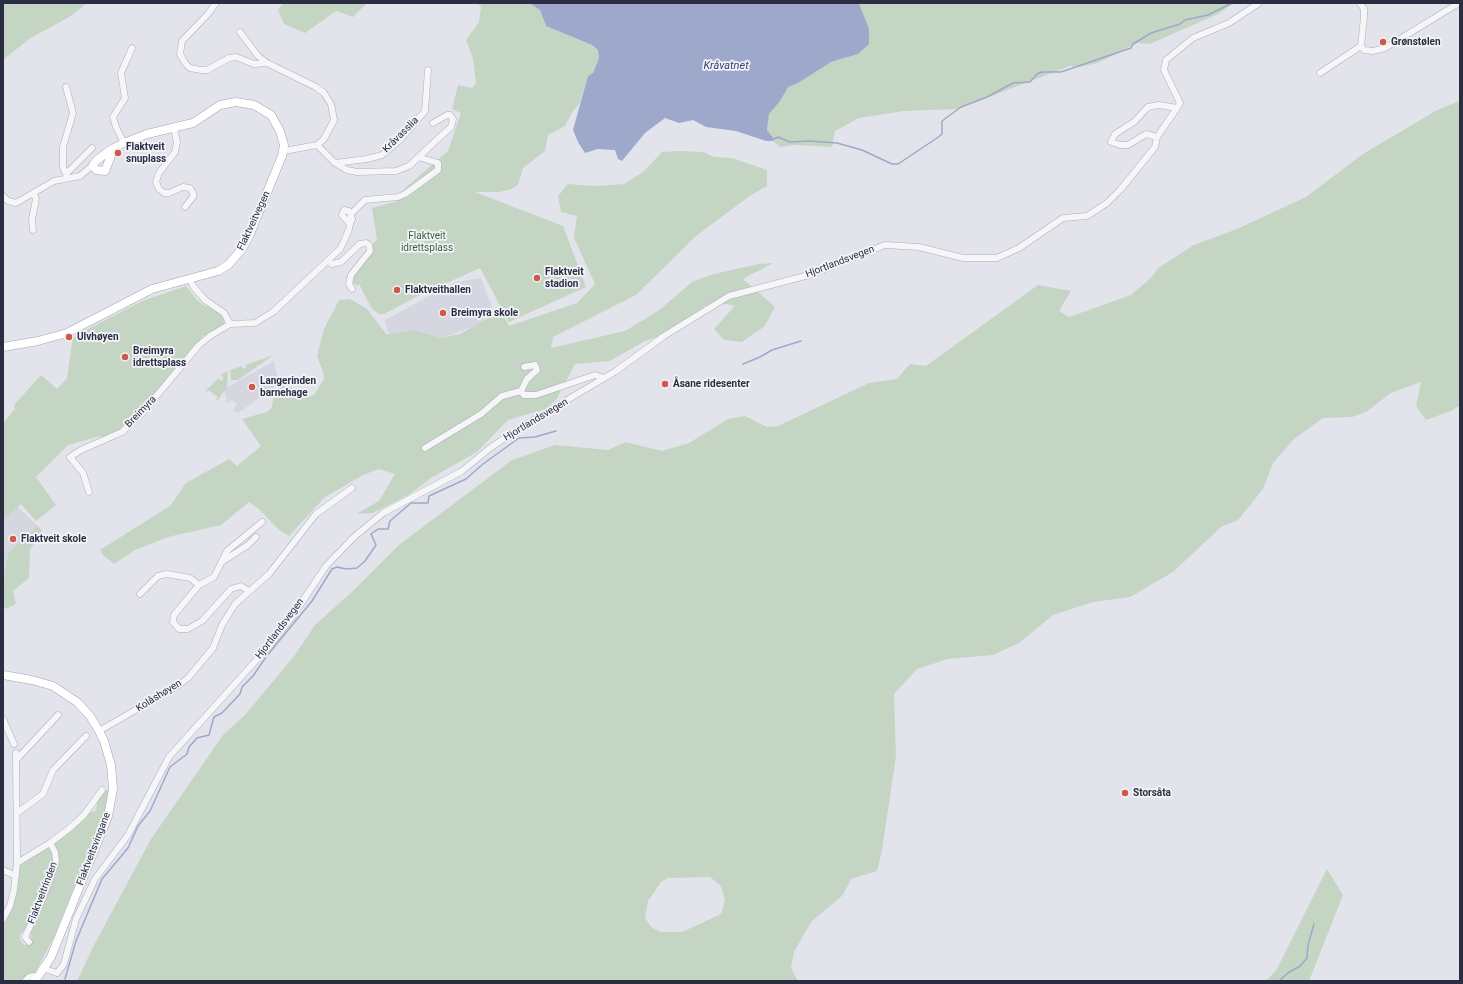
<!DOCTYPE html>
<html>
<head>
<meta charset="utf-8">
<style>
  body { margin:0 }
  #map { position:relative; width:1463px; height:984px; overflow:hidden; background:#e3e4eb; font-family:Roboto,sans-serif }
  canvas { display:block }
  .frame { position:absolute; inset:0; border:4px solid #2b2d43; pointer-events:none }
</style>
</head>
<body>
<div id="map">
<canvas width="1463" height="984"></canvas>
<div class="frame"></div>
</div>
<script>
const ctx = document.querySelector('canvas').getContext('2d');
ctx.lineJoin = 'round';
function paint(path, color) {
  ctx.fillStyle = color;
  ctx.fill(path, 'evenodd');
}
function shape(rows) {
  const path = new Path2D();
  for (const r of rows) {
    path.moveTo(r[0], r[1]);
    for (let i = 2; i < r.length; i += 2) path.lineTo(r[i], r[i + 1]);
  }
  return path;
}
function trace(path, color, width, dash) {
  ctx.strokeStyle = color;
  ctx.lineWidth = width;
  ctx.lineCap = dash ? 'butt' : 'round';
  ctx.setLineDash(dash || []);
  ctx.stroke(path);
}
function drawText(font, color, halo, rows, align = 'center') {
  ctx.font = font + ' Roboto,sans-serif';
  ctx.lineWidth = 3.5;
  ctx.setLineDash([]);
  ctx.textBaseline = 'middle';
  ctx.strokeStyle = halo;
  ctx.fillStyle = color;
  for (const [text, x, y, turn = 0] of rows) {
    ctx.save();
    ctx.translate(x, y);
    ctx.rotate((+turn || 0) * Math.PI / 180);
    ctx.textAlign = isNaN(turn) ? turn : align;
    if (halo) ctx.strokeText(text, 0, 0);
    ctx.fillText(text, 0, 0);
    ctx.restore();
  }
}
paint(shape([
  [481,278,492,307,481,324,422,345,389,336,385,320,455,282],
  [274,361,279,384,238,413,233,411,237,404,232,400,227,403,224,389],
  [9,499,38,526,8,553,3,584,3,504]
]), '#d5d6e0');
paint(shape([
  [3,3,28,4,87,3,71,16,29,39,3,60],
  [283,3,367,3,353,17,336,11,305,33,284,24,278,10],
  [477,3,529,3,540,10,546,26,592,45,598,50,599,58,593,73,588,76,580,103,573,111,565,126,548,135,545,151,523,168,518,185,511,189,500,192,475,192,563,226,586,287,509,322,480,268,418,296,384,314,379,314,372,309,359,284,380,258,357,286,346,277,377,239,372,208,398,201,404,189,448,151,461,113,452,109,458,85,472,88,476,83,473,58,466,40,479,22,481,7],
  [859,3,1234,3,1218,14,1150,44,1137,43,1098,63,1079,67,1070,66,958,109,904,111,859,118,835,131,832,147,794,145,780,147,773,141,774,139,767,130,769,114,788,87,831,62,858,54,869,29],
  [1460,101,1460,405,1451,411,1426,420,1416,406,1421,382,1391,393,1366,412,1352,417,1323,418,1294,439,1273,463,1263,489,1238,520,1221,527,1173,572,1130,597,1093,602,1053,615,1019,643,993,655,948,659,917,669,894,694,896,756,882,850,877,871,851,879,843,895,811,922,794,952,791,968,798,981,77,981,93,947,151,839,223,735,245,715,295,655,315,625,354,590,400,544,512,460,555,445,608,450,626,442,662,451,689,443,728,419,745,416,767,427,778,426,869,383,897,379,910,364,926,366,1038,285,1071,291,1059,311,1069,317,1131,295,1152,277,1158,268,1194,245,1237,229,1306,197,1363,154,1437,110],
  [710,877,721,886,725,901,721,914,682,932,661,932,651,927,645,918,648,901,661,882,668,878],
  [679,151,704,152,714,157,732,158,767,170,767,186,751,195,696,236,636,295,553,337,551,348,625,331,658,311,692,282,714,274,759,264,773,263,743,279,775,307,765,326,742,342,724,340,714,329,735,306,727,304,707,305,660,336,645,341,610,361,575,364,556,400,545,409,508,420,477,452,431,478,410,494,373,513,356,514,379,501,395,474,379,469,363,475,325,497,289,536,279,530,258,508,249,502,221,525,168,537,135,550,114,564,104,556,100,550,170,506,186,483,229,459,237,466,261,446,242,419,267,412,272,407,274,391,280,386,290,387,307,397,314,395,324,379,323,372,317,356,324,329,339,300,350,299,367,309,387,335,413,330,440,338,460,334,487,319,493,311,503,314,509,326,577,303,595,284,574,238,577,216,561,212,558,196,568,184,594,186,624,184,643,172,662,152],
  [186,286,197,300,206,307,208,305,218,311,224,318,224,325,203,336,140,411,124,427,103,439,100,436,68,445,36,477,56,505,36,521,21,504,3,520,3,423,15,409,14,405,41,375,57,389,67,378,73,337,142,301],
  [274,355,238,380,231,380,230,370,242,366,243,369,247,367,245,365],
  [228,371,227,387,218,400,216,400,218,397,208,390,204,394,206,390,219,378,221,381,224,378,221,375],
  [38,526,42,531,30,550,29,578,13,591,16,604,6,609,3,605,3,584,8,553],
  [109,790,105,811,53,939,36,971,30,981,3,981,3,925,11,908,20,866,47,847,52,850,56,858,31,921,20,935,20,940,25,945,31,943,31,927,58,862,53,843,88,813,96,811,98,797,102,791],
  [1327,869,1343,895,1309,981,1266,981,1277,969]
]), '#c4d5c4');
paint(shape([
  [529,3,859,3,869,29,869,44,858,54,831,62,798,83,788,87,780,101,769,114,767,130,774,139,773,141,766,141,736,131,706,127,693,120,679,123,665,118,645,133,622,161,618,159,615,150,598,149,585,153,578,142,573,130,588,76,593,73,599,58,598,50,592,45,546,26,540,10]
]), '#9ea8cb');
trace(shape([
  [774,139,778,137,790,142,810,141,837,143,862,150,892,164,898,164,937,138,942,134,942,121,961,107,987,97,1013,83,1030,82,1037,74,1042,72,1061,72,1131,48,1133,44,1151,33,1180,24,1185,20,1208,15,1232,3],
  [743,364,760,357,772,350,801,341],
  [65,979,76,941,102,879,128,848,138,826,150,811,170,767,187,754,189,747,197,738,209,735,214,717,222,713,240,694,242,687,253,676,266,657,312,601,332,569,337,567,346,569,357,568,365,561,376,545,371,534,378,529,388,529,390,521,411,503,428,503,429,496,466,479,483,464,519,438,535,437,556,431],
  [1279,981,1288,973,1300,966,1307,958,1308,945,1314,924]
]), '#9ea8cb', 1.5);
const minor = shape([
  [216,3,208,14,182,41,180,54,185,63,190,68,201,70,207,70,229,58,236,57,254,64,267,63],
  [240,32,258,56,267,63,316,87,324,93,331,104,334,120,324,139,317,145,284,151],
  [1361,46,1364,50,1373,51,1385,48,1459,3],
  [1320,73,1361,46,1364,17,1364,9,1360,3],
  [66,87,73,113,63,147,63,167,66,174,92,148],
  [174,128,177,142,175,152,159,173,156,182,159,189,164,193,169,193,183,187,190,188,193,193,193,197,185,207],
  [1157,137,1146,134,1128,145,1120,145,1111,142,1115,134,1134,122,1148,107,1159,105,1177,108],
  [124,143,116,127,113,117,125,98,121,73,132,48],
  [317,145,335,163,347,170,357,172,396,171,409,166,440,137,451,127,453,119,450,115,447,115,433,123],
  [335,163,367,159,382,155,399,141,425,111,428,70],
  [3,196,8,201,16,203,54,181,80,176,93,165],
  [351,214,365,200,398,197,405,194,438,170,438,163,418,157],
  [33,230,32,219,36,199,34,194],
  [328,261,332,264,341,262,360,244,366,243,369,245,370,251,351,275,349,284,352,289],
  [230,324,255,323,273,312,340,249,344,241,349,229,350,224,352,219,349,211,344,210,342,215,350,224],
  [521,391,527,379,537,370,535,365,524,367],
  [425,448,481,414,502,396,521,391,524,395,536,395,595,375,604,378],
  [89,492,83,473,70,457,81,450,122,432,143,412,199,345,210,336,230,324,224,313,205,300,193,286,190,280],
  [223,561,248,545,256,537],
  [249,591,241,586,231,589,202,621,188,629,179,629,173,622,174,615,199,585,214,577,227,551,262,522],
  [140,594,158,576,167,574,190,578,199,585],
  [3,719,14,744],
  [99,731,179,685,188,678,213,648,222,625,235,604,269,574,316,514,352,488],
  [17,759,58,715],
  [17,813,43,794,53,770,86,736],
  [17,863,50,843,71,827,84,815,102,790],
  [3,870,16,876],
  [3,919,10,906,14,890,17,863,16,753],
  [29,942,25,937,43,898,56,861,55,852,50,843],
  [42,968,57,973],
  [57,973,64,964,76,919,95,879,128,835,169,757,270,645,292,617,326,566,354,537,383,513,462,471,490,448,520,428,616,371,664,336,729,296,809,275,885,245,919,247,963,258,997,258,1019,248,1063,218,1087,216,1107,203,1121,189,1155,147,1157,137,1177,108,1180,103,1164,70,1166,60,1193,38,1229,23,1259,3],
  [25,981,29,977,33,976]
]);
const major = shape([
  [3,347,38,341,67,333,152,289,218,271,228,265,242,249,250,234,282,156,284,145,280,131,271,115,254,105,236,102,220,105,193,123,147,134,124,143,114,148,109,151,97,160,93,165,96,170,105,171,114,148],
  [3,675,32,680,53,686,77,702,90,716,99,731,104,741,111,765,113,789,108,816,51,957,35,981]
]);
trace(minor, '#acadb9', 7);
trace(major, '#a2a5b7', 9);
trace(minor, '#f6f6f9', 6);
trace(major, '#fff', 8);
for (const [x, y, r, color] of [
  [1383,42,4,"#ce594a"],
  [118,153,4,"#ce594a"],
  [537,278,4,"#ce594a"],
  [397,290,4,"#ce594a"],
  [443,313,4,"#ce594a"],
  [69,337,4,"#ce594a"],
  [125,357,4,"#ce594a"],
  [665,384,4,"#ce594a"],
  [252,387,4,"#ce594a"],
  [13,539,4,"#ce594a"],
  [1125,793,4,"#ce594a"]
]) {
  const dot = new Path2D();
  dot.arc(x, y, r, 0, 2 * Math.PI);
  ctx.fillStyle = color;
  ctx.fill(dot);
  trace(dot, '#f3f4f8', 1.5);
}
drawText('bold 10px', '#2b2d43', '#f3f4f8', [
  ["Grønstølen",1391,42],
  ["Flaktveit",126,147],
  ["snuplass",126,159],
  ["Flaktveit",545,272],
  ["stadion",545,284],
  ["Flaktveithallen",405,290],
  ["Breimyra skole",451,313],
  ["Ulvhøyen",77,337],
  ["Breimyra",133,351],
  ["idrettsplass",133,363],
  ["Langerinden",260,381],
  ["barnehage",260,393],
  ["Åsane ridesenter",673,384],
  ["Flaktveit skole",21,539],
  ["Storsåta",1133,793]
], 'left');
drawText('10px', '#2b2d43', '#f3f4f8', [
  ["Kråvasslia",401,135,-45],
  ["Flaktveitvegen",254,221,-65],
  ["Hjortlandsvegen",840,262,-21],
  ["Breimyra",141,412,-46],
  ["Hjortlandsvegen",536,420,-31],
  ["Hjortlandsvegen",280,629,-53],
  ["Kolåshøyen",159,696,-32],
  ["Flaktveitsvingane",94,849,-69],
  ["Flaktveitrinden",43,893,-69]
]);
drawText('10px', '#385f3b', '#f3f4f8', [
  ["Flaktveit",427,236],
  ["idrettsplass",427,248]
]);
drawText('italic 11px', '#354177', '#f3f4f8', [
  ["Kråvatnet",726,66]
]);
</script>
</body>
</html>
